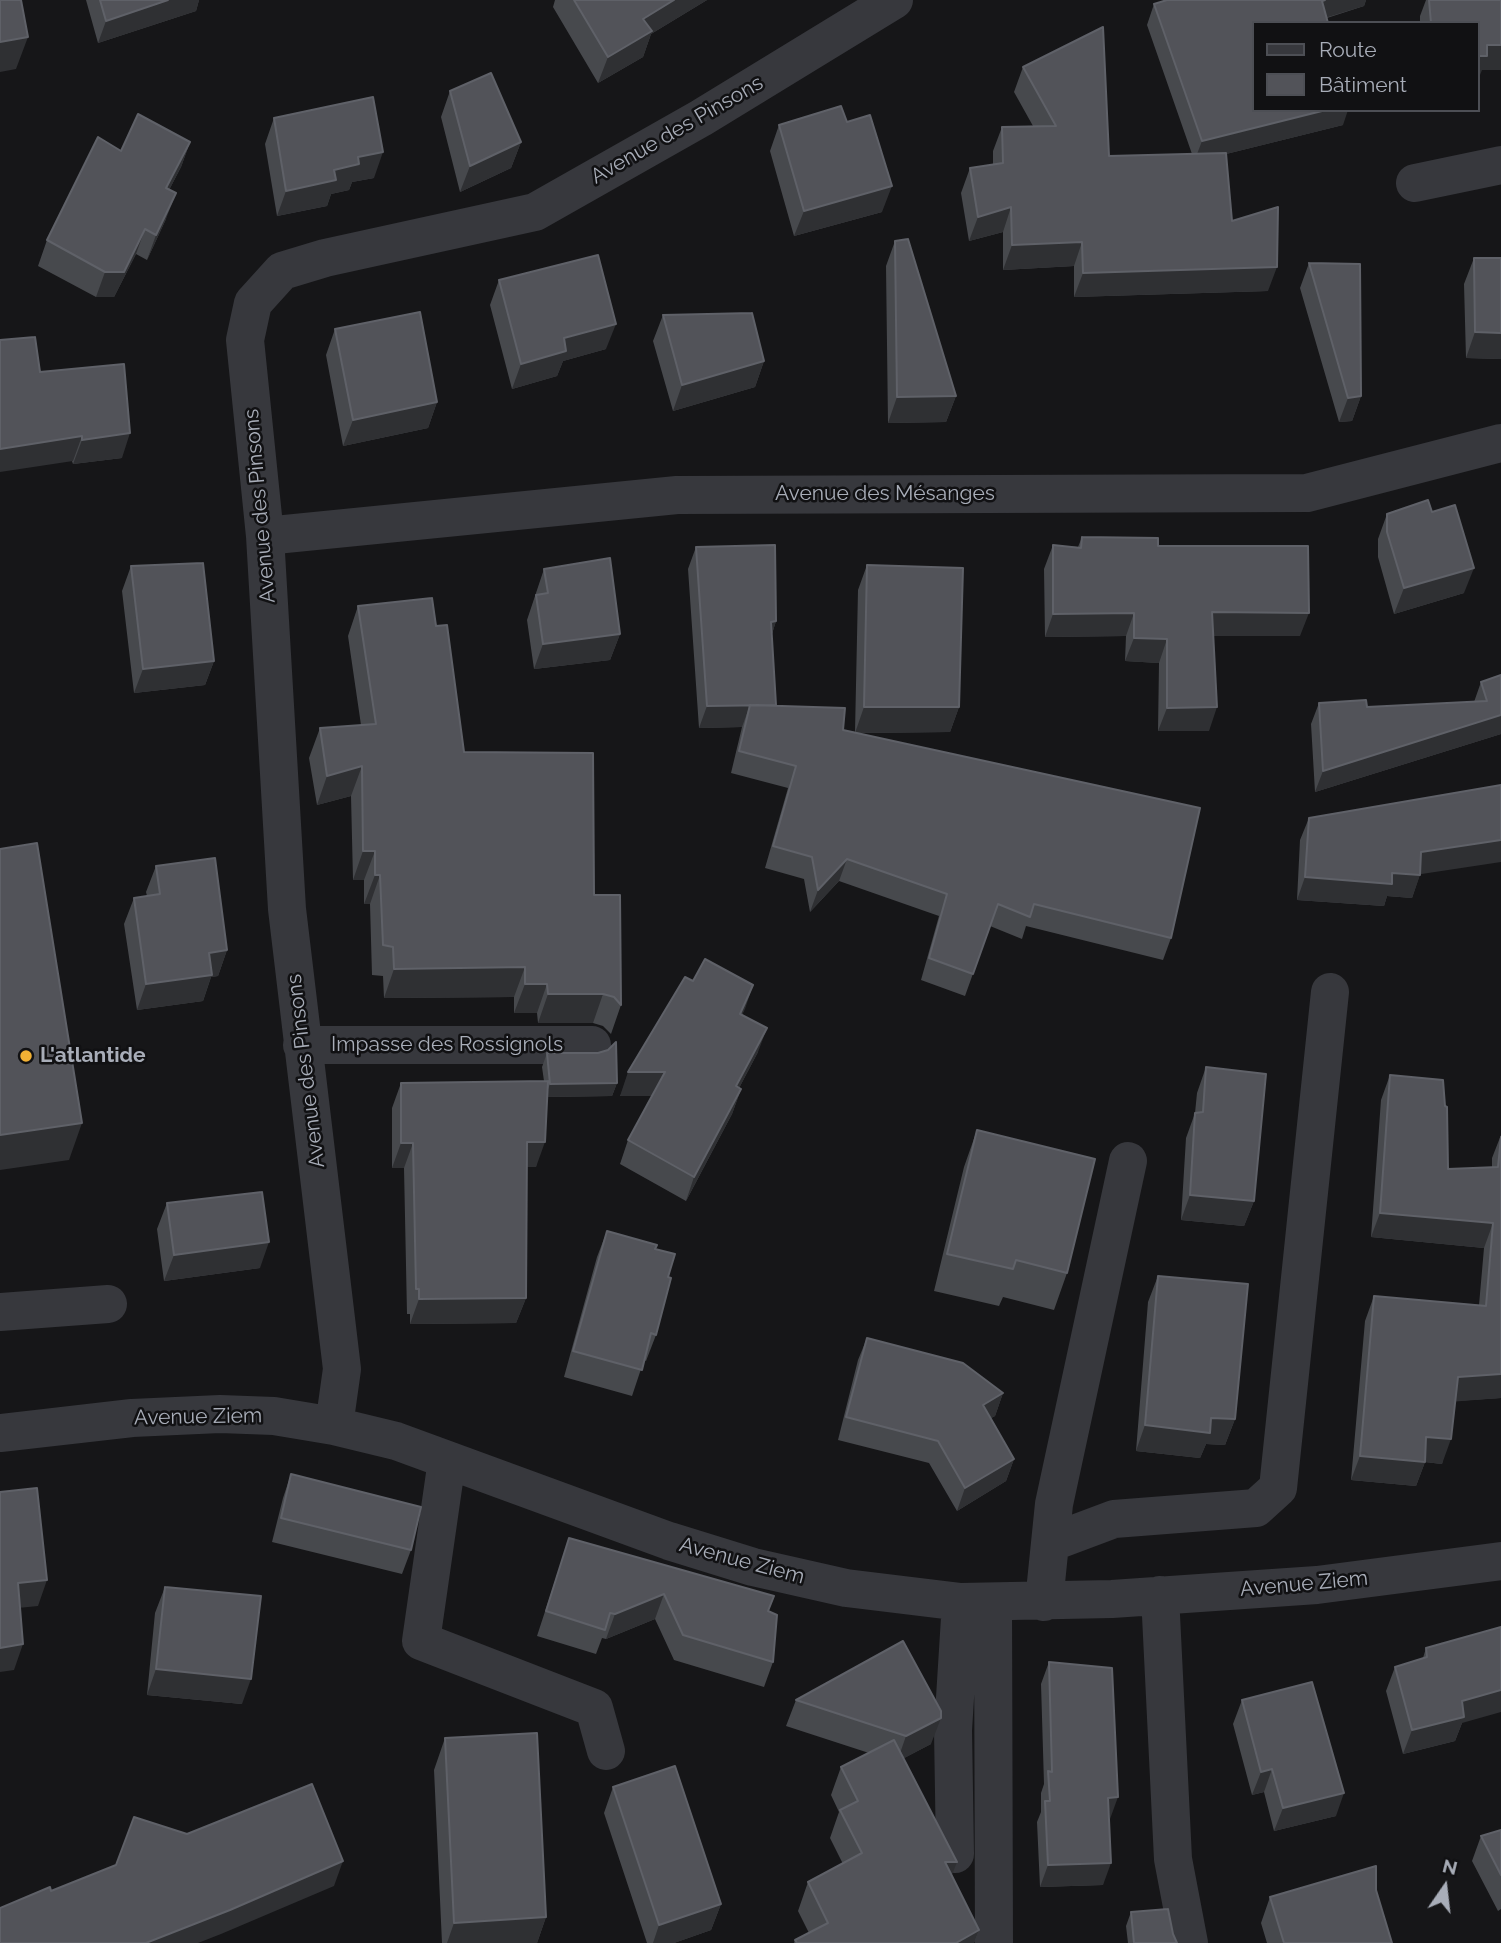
<!DOCTYPE html>
<html>
<head>
<meta charset="utf-8">
<style>
  body { margin:0 }
  #map { position:relative; width:1501px; height:1943px; overflow:hidden; background:#161618; font-family:Raleway,sans-serif }
  canvas { display:block }
  .legend { position:absolute; left:1252px; top:21px; width:228px; height:91px; box-sizing:border-box; background:#111113; border:2px solid #4d4f55; margin:0; padding:9px 12px; list-style:none; font-size:21px; color:#a8adb8 }
  .legend li { display:flex; align-items:center; gap:14px; height:35px }
  .legend b { width:35px; border:2px solid #4d4f55 }
  .north { position:absolute; left:1410px; top:1852px; width:70px; height:70px; -webkit-text-stroke:5px #111113; paint-order:stroke; rotate:14deg; font-size:19px; font-weight:700; line-height:28px; text-align:center; color:#a8adb8 }
  .north::after { content:''; display:block; margin:auto; width:24px; height:32px; background:#a8adb8; clip-path:polygon(50% 0,100% 100%,50% 72%,0 100%) }
</style>
</head>
<body>
<div id="map">
<canvas width="1501" height="1943"></canvas>
<ul class="legend">
<li><b style="height:9px;background:#37383d"></b>Route</li>
<li><b style="height:19px;background:#525359"></b>Bâtiment</li>
</ul>
<div class="north">N</div>
</div>
<script>
const ctx = document.querySelector('canvas').getContext('2d');
ctx.lineJoin = 'round';
function shape(rows) {
  const path = new Path2D();
  for (const r of rows) {
    path.moveTo(r[0], r[1]);
    for (let i = 2; i < r.length; i += 2) path.lineTo(r[i], r[i + 1]);
  }
  return path;
}
function trace(path, color, width, dash) {
  ctx.strokeStyle = color;
  ctx.lineWidth = width;
  ctx.lineCap = dash ? 'butt' : 'round';
  ctx.setLineDash(dash || []);
  ctx.stroke(path);
}
function paint(path, color) {
  ctx.fillStyle = color;
  ctx.fill(path, 'evenodd');
}
function drawText(font, color, halo, rows, align = 'center') {
  ctx.font = font + ' Raleway,sans-serif';
  ctx.lineWidth = 5;
  ctx.setLineDash([]);
  ctx.textBaseline = 'middle';
  ctx.strokeStyle = halo;
  ctx.fillStyle = color;
  for (const [text, x, y, turn = 0] of rows) {
    ctx.save();
    ctx.translate(x, y);
    ctx.rotate((+turn || 0) * Math.PI / 180);
    ctx.textAlign = isNaN(turn) ? turn : align;
    if (halo) ctx.strokeText(text, 0, 0);
    ctx.fillText(text, 0, 0);
    ctx.restore();
  }
}
trace(shape([
  [1415,183,1501,165],
  [265,536,677,495,1307,493,1501,443],
  [302,1045,592,1045],
  [0,1312,108,1304],
  [334,1426,342,1369,287,909,265,536,245,340,253,303,282,271,325,258,535,212,701,118,894,0],
  [0,1433,132,1418,220,1414,274,1416,334,1426,396,1441,669,1541,753,1567,846,1588,961,1602,1112,1599,1317,1585,1501,1561],
  [447,1460,421,1641,594,1708,606,1751],
  [1050,1543,1114,1519,1256,1508,1278,1488,1330,992],
  [1160,1595,1173,1859,1189,1943],
  [1044,1602,1054,1504,1128,1161],
  [993,1603,994,1943],
  [955,1854,953,1730,961,1602]
]), '#37383d', 38);
paint(shape([
  [86,0,199,0,196,11,98,43],
  [555,0,707,0,651,34,643,57,598,83,553,7],
  [1167,0,1366,0,1364,6,1327,18,1343,125,1226,154,1232,221,1268,291,1074,297,1074,266,1003,270,1003,232,969,241,961,193,970,168,993,165,993,151,1002,127,1033,126,1014,92,1023,67,1109,156,1192,154,1147,25,1154,4],
  [1426,0,1501,0,1482,70,1478,23,1420,23,1420,16],
  [450,91,521,142,511,168,460,192,441,117],
  [274,118,374,178,352,182,349,190,331,194,327,206,277,216,265,144],
  [779,125,882,212,794,236,770,151],
  [190,142,181,167,169,190,166,219,147,260,136,254,114,297,96,297,38,266,47,240,121,151],
  [895,241,956,396,946,422,888,423,886,266],
  [1474,258,1501,258,1501,359,1466,358,1464,284],
  [1309,263,1361,396,1352,421,1339,422,1300,288],
  [499,280,606,349,563,361,557,376,512,389,490,305],
  [663,315,764,361,755,387,673,411,653,341],
  [335,329,437,402,428,428,343,446,326,355],
  [40,372,122,458,73,464],
  [1387,514,1464,593,1394,614,1378,557,1378,539],
  [1082,537,1158,546,1300,636,1213,636,1209,731,1158,731,1159,663,1125,661,1126,636,1045,637,1044,569,1053,545,1078,547],
  [696,547,776,621,772,634,775,706,843,730,855,732,858,590,867,565,959,707,950,732,855,733,1171,938,1163,960,1026,926,1022,939,990,926,965,996,921,980,939,916,839,881,810,912,804,879,765,868,788,788,731,773,742,727,699,728,688,569],
  [131,566,214,661,205,685,134,693,122,591],
  [544,569,620,634,610,660,534,669,527,620],
  [358,606,436,626,464,752,594,895,621,1005,611,1034,603,1026,593,1023,538,1023,537,1013,514,1013,514,997,384,998,383,976,372,975,370,904,364,904,364,880,353,880,351,796,317,805,309,758,320,728,361,725,348,636],
  [1481,682,1501,734,1315,792,1311,724,1319,703,1367,707,1474,702],
  [1309,818,1420,874,1412,898,1387,896,1384,906,1297,900,1300,840],
  [156,866,227,950,218,976,211,977,203,1001,137,1010,124,924,134,898,147,896,146,892],
  [693,981,753,985,742,1015,758,1052,739,1088,741,1089,732,1114,686,1201,620,1164,628,1140,652,1096,620,1096],
  [547,1053,617,1083,612,1096,547,1097,536,1167,527,1167,526,1298,516,1323,410,1324,410,1314,407,1314,404,1168,392,1168,392,1108,401,1083,544,1081,542,1067],
  [1206,1067,1254,1201,1244,1226,1181,1220,1186,1138,1195,1113,1197,1093],
  [1390,1075,1448,1169,1492,1167,1492,1158,1501,1135,1501,1398,1455,1401,1442,1464,1425,1462,1416,1486,1351,1480,1365,1321,1374,1296,1479,1305,1484,1248,1371,1237,1381,1100],
  [977,1130,1067,1273,1054,1310,1003,1297,999,1306,934,1291,964,1167],
  [167,1203,260,1268,164,1281,157,1229],
  [607,1231,656,1249,668,1277,656,1335,646,1361,644,1360,632,1396,564,1377,597,1257],
  [1158,1276,1235,1419,1225,1445,1206,1444,1200,1458,1136,1451,1148,1302],
  [867,1338,1003,1393,995,1416,991,1418,1014,1459,1006,1481,957,1511,929,1463,838,1440,858,1360],
  [291,1474,411,1550,402,1574,272,1542,283,1498],
  [569,1538,768,1611,773,1662,764,1687,674,1660,655,1619,606,1639,602,1638,596,1654,537,1636],
  [165,1587,242,1704,147,1695,155,1613],
  [1426,1648,1462,1723,1455,1741,1403,1754,1386,1691,1395,1667,1423,1658],
  [1049,1662,1109,1819,1103,1885,1040,1887,1037,1822,1041,1812,1041,1793,1044,1784,1041,1684],
  [796,1700,931,1744,904,1758,952,1875,979,1930,974,1943,794,1943,795,1940,809,1933,798,1911,808,1882,843,1864,830,1838,839,1812,831,1795,841,1767,869,1753,786,1726],
  [1242,1700,1336,1816,1274,1831,1264,1792,1252,1795,1233,1724],
  [445,1738,546,1917,537,1943,442,1943,434,1770],
  [613,1787,721,1904,711,1930,674,1943,647,1943,604,1813],
  [1501,1830,1501,1909,1498,1911,1472,1861,1481,1836],
  [1376,1890,1392,1943,1267,1943,1261,1923,1270,1897],
  [1131,1912,1173,1934,1177,1943,1128,1943,1126,1926]
]), '#47494d');
paint(shape([
  [168,0,199,0,196,11,98,43,106,21],
  [674,0,707,0,651,34,643,57,598,83,608,57,643,19],
  [1325,0,1366,0,1364,6,1315,21,1322,1],
  [28,37,16,69,0,72,0,42],
  [1487,45,1501,45,1501,70,1482,70,1478,80,1478,56],
  [1326,110,1348,110,1343,125,1194,162,1202,141],
  [190,142,181,167,157,213,166,188],
  [521,142,511,168,460,192,470,166],
  [383,152,374,178,352,182,349,190,331,194,327,206,277,216,286,191,334,170,358,157],
  [892,186,882,212,794,236,804,211],
  [176,193,166,219,147,260,156,235],
  [1011,207,1003,232,969,241,978,217],
  [145,229,136,254,114,297,96,297,105,272],
  [1082,242,1074,266,1003,270,1012,245],
  [1277,267,1268,291,1074,297,1083,273],
  [616,324,606,349,563,361,557,376,512,389,521,364,564,338],
  [1475,332,1501,333,1501,359,1466,358],
  [764,361,755,387,673,411,682,385],
  [956,396,946,422,888,423,897,397],
  [1361,396,1352,421,1339,422,1348,398],
  [437,402,428,428,343,446,353,420],
  [130,433,122,458,73,464,82,440],
  [82,436,73,461,0,472,0,449],
  [1474,568,1464,593,1394,614,1404,588],
  [1212,612,1309,613,1300,636,1204,636],
  [1134,613,1126,636,1045,637,1053,614],
  [776,621,769,643,771,622],
  [620,634,610,660,534,669,543,644],
  [1134,638,1167,639,1159,663,1125,661],
  [214,661,205,685,134,693,143,669],
  [750,705,742,727,699,728,707,706],
  [864,707,959,707,950,732,855,733],
  [1217,707,1209,731,1158,731,1167,708],
  [1501,715,1501,734,1315,792,1323,771],
  [362,766,351,796,317,805,327,776],
  [1501,840,1501,862,1415,875,1420,875,1412,898,1387,896,1384,906,1297,900,1305,877,1392,873,1421,852],
  [363,851,375,851,364,880,353,880],
  [847,859,839,881,810,912,818,890],
  [375,875,380,875,370,904,364,904],
  [227,950,218,976,211,977,203,1001,137,1010,146,984,209,953],
  [525,967,514,997,384,998,394,969],
  [525,984,547,984,537,1013,514,1013],
  [753,985,745,1009,731,1038,740,1014],
  [548,994,603,994,593,1023,538,1023],
  [767,1028,758,1052,727,1111,736,1086],
  [628,1072,665,1072,656,1096,620,1096],
  [617,1083,612,1096,545,1097,550,1084],
  [741,1089,732,1114,686,1201,694,1177],
  [82,1123,69,1160,0,1170,0,1135],
  [527,1142,545,1142,536,1167,518,1167],
  [401,1143,413,1143,404,1168,392,1168],
  [1190,1195,1254,1201,1244,1226,1181,1220],
  [1380,1213,1493,1223,1484,1248,1371,1237],
  [269,1242,260,1268,164,1281,174,1255],
  [526,1298,516,1323,410,1324,419,1299],
  [1501,1374,1501,1398,1449,1402,1458,1377],
  [1003,1393,995,1416,975,1427,983,1405],
  [1211,1418,1235,1419,1225,1445,1206,1444,1200,1458,1136,1451,1145,1425],
  [1426,1437,1451,1439,1442,1464,1425,1462,1416,1486,1351,1480,1360,1456],
  [1014,1459,1006,1481,957,1511,965,1488],
  [47,1580,38,1606,8,1609,18,1583],
  [664,1594,655,1619,606,1639,615,1614],
  [23,1644,14,1670,0,1672,0,1648],
  [156,1669,251,1679,242,1704,147,1695],
  [1501,1690,1501,1712,1462,1723,1455,1741,1403,1754,1412,1730,1462,1701],
  [941,1718,931,1744,897,1762,906,1736],
  [1272,1769,1264,1792,1252,1795,1261,1772],
  [1344,1793,1336,1816,1274,1831,1283,1808],
  [1118,1797,1110,1819,1108,1798],
  [343,1861,334,1886,221,1934,198,1943,146,1943],
  [945,1862,957,1862,946,1890],
  [1111,1863,1103,1885,1040,1887,1048,1865],
  [721,1904,711,1930,674,1943,653,1943,659,1925],
  [546,1917,537,1943,447,1943,454,1923],
  [979,1930,974,1943,956,1943]
]), '#2f3033');
const building = shape([
  [0,0,21,0,28,37,0,42,0,0],
  [100,0,168,0,106,21,100,0],
  [574,0,674,0,643,19,652,31,608,57,574,0],
  [1167,0,1325,0,1322,1,1328,23,1254,23,1254,110,1326,110,1202,141,1154,4,1167,0],
  [1429,0,1501,0,1501,45,1487,45,1487,56,1478,56,1478,23,1431,23,1429,0],
  [1103,27,1109,156,1226,153,1232,221,1278,207,1277,267,1083,273,1082,242,1012,245,1011,207,978,217,970,168,1003,163,1002,127,1056,126,1023,67,1103,27],
  [491,73,521,142,470,166,450,91,491,73],
  [373,97,383,152,358,157,359,164,334,170,336,180,286,191,274,118,373,97],
  [841,106,847,122,870,115,892,186,804,211,779,125,841,106],
  [138,114,190,142,166,188,176,193,156,235,145,229,124,272,105,272,47,240,98,137,121,151,138,114],
  [908,239,956,396,897,397,895,241,908,239],
  [598,255,616,324,564,338,566,351,521,364,499,280,598,255],
  [1474,258,1501,258,1501,333,1475,332,1474,258],
  [1309,263,1360,264,1361,396,1348,398,1309,263],
  [420,312,437,402,353,420,335,329,420,312],
  [752,313,764,361,682,385,663,315,752,313],
  [35,337,40,372,124,364,130,433,82,440,82,436,0,449,0,340,35,337],
  [1428,500,1432,512,1455,505,1474,568,1404,588,1387,532,1387,514,1428,500],
  [1082,537,1158,538,1158,546,1308,546,1309,613,1212,612,1217,707,1167,708,1167,639,1134,638,1134,613,1053,614,1053,545,1081,548,1082,537],
  [775,545,776,621,771,622,776,705,707,706,696,547,775,545],
  [610,558,620,634,543,644,536,595,548,593,544,569,610,558],
  [203,563,214,661,143,669,131,566,203,563],
  [867,565,963,568,959,707,864,707,867,565],
  [432,598,436,626,447,625,464,752,593,753,594,895,620,895,621,1005,614,997,603,994,548,994,547,984,525,984,525,967,394,969,393,947,383,945,380,875,375,875,375,851,363,851,362,766,327,776,320,728,376,724,358,606,432,598],
  [1501,675,1501,715,1323,771,1319,703,1366,700,1367,707,1487,701,1481,682,1501,675],
  [750,705,845,708,843,730,1200,808,1171,938,1034,904,1030,917,998,904,973,974,929,958,947,894,847,859,818,890,812,857,773,846,796,766,739,751,750,705],
  [1501,785,1501,840,1421,852,1420,875,1392,873,1392,884,1305,877,1309,818,1501,785],
  [37,843,82,1123,0,1135,0,849,37,843],
  [215,858,227,950,209,953,212,975,146,984,134,898,160,894,156,866,215,858],
  [705,959,753,985,740,1014,767,1028,736,1086,741,1089,694,1177,628,1140,665,1072,628,1072,685,977,693,981,705,959],
  [616,1042,617,1083,550,1084,547,1053,598,1053,608,1050,616,1042],
  [1206,1067,1266,1074,1254,1201,1190,1195,1195,1113,1203,1112,1206,1067],
  [1390,1075,1443,1080,1445,1106,1447,1107,1448,1169,1498,1167,1501,1137,1501,1374,1458,1377,1451,1439,1426,1437,1425,1462,1360,1456,1374,1296,1486,1306,1493,1223,1380,1213,1390,1075],
  [548,1081,545,1142,527,1142,526,1298,419,1299,419,1289,416,1289,413,1143,401,1143,401,1083,548,1081],
  [977,1130,1095,1159,1067,1273,1016,1260,1013,1269,947,1254,977,1130],
  [262,1192,269,1242,174,1255,167,1203,262,1192],
  [607,1231,657,1245,655,1249,675,1254,668,1277,671,1278,656,1335,651,1333,642,1370,573,1351,607,1231],
  [1158,1276,1248,1284,1235,1419,1211,1418,1210,1433,1145,1425,1158,1276],
  [867,1338,963,1363,1003,1393,983,1405,1014,1459,965,1488,938,1441,846,1417,867,1338],
  [291,1474,421,1507,411,1550,281,1518,291,1474],
  [37,1488,47,1580,18,1583,23,1644,0,1648,0,1492,37,1488],
  [569,1538,774,1596,768,1611,777,1615,773,1662,683,1635,664,1594,615,1614,610,1613,605,1630,546,1611,569,1538],
  [165,1587,261,1596,251,1679,156,1669,165,1587],
  [1501,1627,1501,1690,1462,1701,1464,1717,1412,1730,1395,1667,1427,1657,1426,1648,1501,1627],
  [903,1641,941,1711,941,1718,906,1736,796,1700,903,1641],
  [1049,1662,1112,1668,1118,1797,1108,1798,1111,1863,1048,1865,1045,1801,1050,1801,1048,1771,1052,1772,1049,1662],
  [1312,1682,1344,1793,1283,1808,1272,1769,1261,1772,1242,1700,1312,1682],
  [537,1733,546,1917,454,1923,445,1738,537,1733],
  [894,1740,957,1862,945,1862,979,1930,956,1943,797,1943,795,1940,828,1923,808,1882,862,1853,840,1810,858,1801,841,1767,894,1740],
  [675,1766,721,1904,659,1925,613,1787,675,1766],
  [312,1784,343,1861,230,1910,146,1943,0,1943,0,1908,50,1887,51,1891,116,1865,134,1817,187,1834,312,1784],
  [1501,1830,1501,1875,1481,1836,1501,1830],
  [1376,1866,1376,1890,1392,1943,1284,1943,1270,1897,1376,1866],
  [1168,1909,1173,1934,1177,1943,1134,1943,1131,1912,1168,1909]
]);
paint(building, '#525359');
trace(building, '#5f6168', 2);
for (const [x, y, r, color] of [
  [26,1056,7,"#f2b134"]
]) {
  const dot = new Path2D();
  dot.arc(x, y, r, 0, 2 * Math.PI);
  ctx.fillStyle = color;
  ctx.fill(dot);
  trace(dot, '#111113', 2.5);
}
drawText('21px', '#a8adb8', '#111113', [
  ["Avenue des Pinsons",677,130,-30],
  ["Avenue des Mésanges",885,494],
  ["Avenue des Pinsons",260,506,-95],
  ["Impasse des Rossignols",447,1045],
  ["Avenue des Pinsons",306,1071,-97],
  ["Avenue Ziem",198,1417,-1],
  ["Avenue Ziem",742,1561,15],
  ["Avenue Ziem",1304,1584,-5]
]);
drawText('bold 21px', '#a8adb8', '#111113', [
  ["L'atlantide",40,1056]
], 'left');
</script>
</body>
</html>
